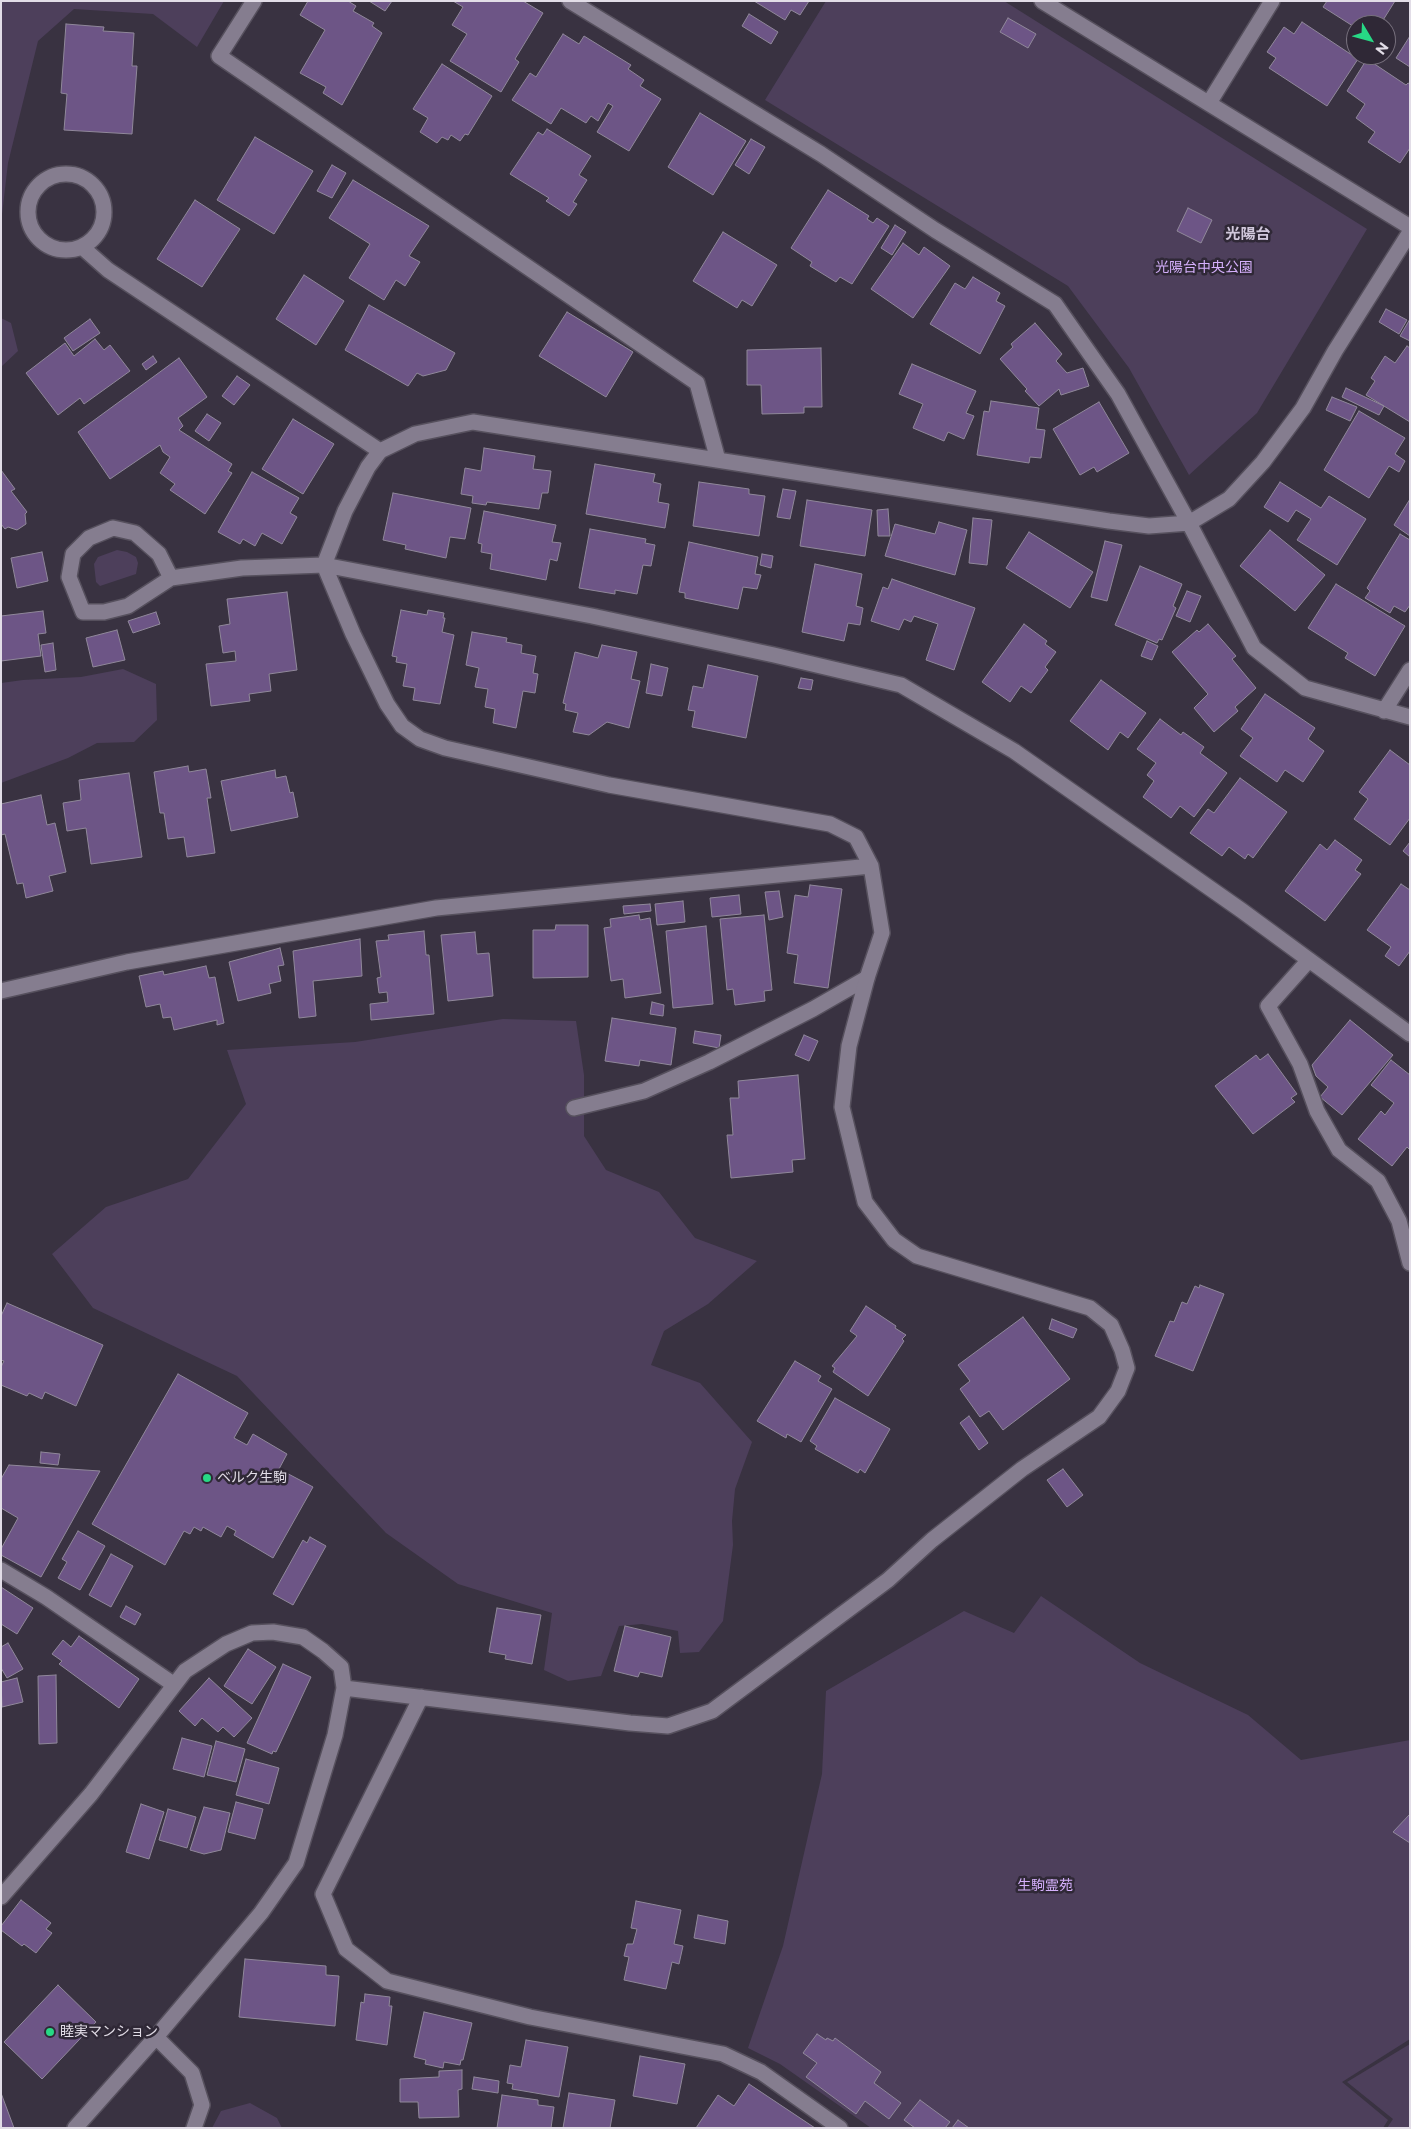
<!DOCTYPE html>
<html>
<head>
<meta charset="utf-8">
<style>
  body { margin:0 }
  #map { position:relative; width:1411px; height:2129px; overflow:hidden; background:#393241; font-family:Montserrat,sans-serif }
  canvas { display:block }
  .frame { position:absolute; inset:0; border:2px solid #e2dde7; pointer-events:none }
  .north { position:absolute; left:1346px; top:15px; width:50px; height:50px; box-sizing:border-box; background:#2f2836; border:1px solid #77707d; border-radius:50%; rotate:127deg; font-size:14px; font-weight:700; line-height:20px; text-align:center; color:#e2dde7 }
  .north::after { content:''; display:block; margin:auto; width:18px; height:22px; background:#27d885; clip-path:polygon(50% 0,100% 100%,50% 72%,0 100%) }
</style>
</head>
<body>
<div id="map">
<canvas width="1411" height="2129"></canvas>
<div class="frame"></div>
<div class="north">N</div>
</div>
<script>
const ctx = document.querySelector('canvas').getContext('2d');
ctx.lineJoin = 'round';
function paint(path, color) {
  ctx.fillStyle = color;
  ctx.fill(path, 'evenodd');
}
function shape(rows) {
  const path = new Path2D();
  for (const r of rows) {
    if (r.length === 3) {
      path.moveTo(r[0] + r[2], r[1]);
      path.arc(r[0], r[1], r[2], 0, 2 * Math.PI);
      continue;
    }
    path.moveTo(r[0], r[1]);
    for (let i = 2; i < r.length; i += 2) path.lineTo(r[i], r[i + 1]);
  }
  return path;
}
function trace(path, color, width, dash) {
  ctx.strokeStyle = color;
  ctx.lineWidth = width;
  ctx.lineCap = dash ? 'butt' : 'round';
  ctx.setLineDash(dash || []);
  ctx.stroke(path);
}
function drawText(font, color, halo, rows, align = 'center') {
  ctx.font = font + ' Montserrat,"Noto Sans JP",sans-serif';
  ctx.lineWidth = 5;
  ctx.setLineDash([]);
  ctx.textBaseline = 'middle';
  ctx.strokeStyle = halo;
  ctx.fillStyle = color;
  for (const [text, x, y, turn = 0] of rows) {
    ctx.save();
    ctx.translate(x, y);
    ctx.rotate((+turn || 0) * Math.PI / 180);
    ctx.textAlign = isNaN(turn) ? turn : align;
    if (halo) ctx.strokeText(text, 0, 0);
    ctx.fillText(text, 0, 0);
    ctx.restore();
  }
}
paint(shape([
  [1,1,224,1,197,47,153,14,74,9,38,41,8,163,1,223],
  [826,1,1004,1,1367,229,1257,413,1189,475,1129,368,1068,286,765,100],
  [1,318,11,323,18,351,1,367],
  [117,550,127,552,136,557,138,563,136,574,100,586,96,582,94,564,98,557],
  [123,669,156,684,157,720,134,742,97,743,68,758,1,783,1,683,23,680,81,677],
  [503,1019,576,1021,584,1075,584,1136,606,1170,659,1192,695,1238,757,1261,708,1304,664,1331,651,1365,700,1383,752,1442,735,1489,732,1521,733,1545,723,1621,699,1652,680,1653,678,1631,642,1624,619,1626,601,1676,568,1681,544,1670,552,1613,458,1584,386,1533,237,1376,93,1308,52,1254,106,1207,188,1179,246,1104,227,1050,355,1042],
  [1041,1596,1140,1663,1248,1715,1301,1760,1410,1740,1410,2039,1342,2082,1388,2120,1383,2128,871,2128,780,2064,748,2048,783,1946,822,1774,826,1691,964,1611,1014,1633],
  [1410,2044,1410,2128,1387,2128,1393,2119,1347,2082],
  [250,2103,277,2118,282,2128,212,2128,221,2111]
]), '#4d3f5b');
const building = shape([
  [308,1,348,1,356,6,353,11,374,23,372,26,382,33,342,105,323,93,326,87,300,73,325,30,300,15,308,1],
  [369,1,392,1,385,11,369,1],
  [453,1,523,1,543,13,515,59,519,62,501,92,450,61,467,34,452,25,463,7,453,1],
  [754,1,809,1,800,15,791,10,785,20,754,1],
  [1327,1,1395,1,1380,25,1356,25,1356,28,1323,7,1327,1],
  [749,14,778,32,771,44,742,26,749,14],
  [1008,18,1036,34,1028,48,1000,32,1008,18],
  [1302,22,1358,59,1327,106,1269,68,1276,58,1267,52,1284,27,1294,34,1302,22],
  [66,24,104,27,103,31,134,33,132,66,137,66,132,134,64,130,67,94,61,93,66,24],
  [563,34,579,44,584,36,631,65,628,69,644,80,640,86,661,99,629,151,597,132,613,106,608,103,598,121,591,116,586,123,561,108,551,124,512,100,530,73,536,77,563,34],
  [1410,36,1410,67,1396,58,1410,36],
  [1367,59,1406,85,1408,83,1410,84,1410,148,1400,163,1368,142,1375,132,1356,118,1365,104,1347,91,1367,59],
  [442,64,492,96,468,135,465,134,460,141,451,135,448,140,442,137,437,143,420,132,428,118,413,109,442,64],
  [700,113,746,141,713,195,668,167,700,113],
  [547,129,591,156,579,175,587,180,573,202,577,204,569,216,546,201,549,198,510,174,538,132,543,135,547,129],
  [255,137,313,171,274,234,217,200,255,137],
  [751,139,765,147,749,174,735,165,751,139],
  [332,165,346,173,332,198,317,191,332,165],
  [353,180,429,226,409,256,420,262,405,286,396,280,384,300,349,278,370,244,329,218,353,180],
  [828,190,869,216,867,219,873,223,877,218,889,226,852,284,840,277,836,282,810,266,812,262,791,248,828,190],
  [195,200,240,229,202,287,157,259,195,200],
  [1188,208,1212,220,1201,243,1177,231,1188,208],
  [895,225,906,232,892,255,881,248,895,225],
  [723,232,777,265,752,306,742,300,737,308,693,281,723,232],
  [903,243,919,255,924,247,950,266,913,318,871,289,903,243],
  [304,275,344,301,316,345,276,319,304,275],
  [973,277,1000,293,996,301,1005,306,980,354,930,324,955,283,965,289,973,277],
  [369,305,455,353,446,370,423,376,417,373,408,386,345,350,369,305],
  [1386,309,1407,320,1399,334,1379,322,1386,309],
  [567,312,633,352,606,397,539,356,567,312],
  [90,319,100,333,73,351,64,338,90,319],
  [1410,319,1410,341,1400,336,1410,319],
  [1035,323,1062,354,1056,361,1067,373,1083,368,1089,386,1061,395,1059,389,1039,406,1025,391,1027,389,1000,359,1013,347,1011,344,1035,323],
  [95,339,104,350,110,345,130,371,84,404,80,398,58,415,26,373,65,343,74,356,95,339],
  [1407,346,1410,348,1410,422,1366,395,1375,381,1371,378,1385,356,1395,363,1407,346],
  [821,348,822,407,804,407,804,413,762,414,761,385,747,385,747,350,821,348],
  [153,356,157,362,146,370,142,364,153,356],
  [179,358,207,397,178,418,183,426,179,430,232,464,228,471,232,473,205,514,170,490,175,484,160,473,170,457,163,452,160,445,110,479,78,432,179,358],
  [912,364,976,391,966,413,974,416,964,439,948,432,944,441,913,428,923,404,899,394,912,364],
  [237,376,250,385,234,405,222,396,237,376],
  [1346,388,1384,406,1379,415,1342,397,1346,388],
  [1332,397,1357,407,1350,421,1326,410,1332,397],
  [991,401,1039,408,1036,429,1045,430,1041,458,1030,457,1029,463,977,455,984,411,989,412,991,401],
  [1099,402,1129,453,1097,472,1094,467,1080,475,1053,429,1099,402],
  [1359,411,1405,438,1395,454,1405,461,1399,472,1389,466,1369,498,1324,470,1359,411],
  [207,414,221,423,209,441,195,431,207,414],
  [293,419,334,444,303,494,262,469,293,419],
  [484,448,535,456,533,469,551,471,548,493,542,493,539,509,487,502,486,505,472,503,473,496,461,494,465,468,481,471,484,448],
  [595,464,655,474,653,482,661,484,658,502,669,504,665,528,586,514,595,464],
  [1,470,15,489,11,491,27,512,25,514,26,524,17,530,8,527,5,529,1,524,1,470],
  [252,472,299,498,290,513,297,517,282,544,262,533,255,546,243,539,240,544,218,532,252,472],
  [699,482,749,489,749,494,765,496,759,536,693,526,699,482],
  [1280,482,1321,508,1329,496,1366,519,1337,565,1297,540,1311,519,1296,510,1288,522,1264,507,1280,482],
  [783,489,796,491,790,519,777,517,783,489],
  [393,493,471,508,465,539,450,537,446,558,405,549,406,545,383,540,393,493],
  [1410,499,1410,536,1394,525,1410,499],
  [807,500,872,510,865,556,800,546,807,500],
  [888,509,890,536,878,536,877,510,888,509],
  [484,511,556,525,552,542,561,543,557,561,550,559,546,580,490,569,492,554,481,552,482,544,478,543,484,511],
  [973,518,992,520,987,565,969,563,973,518],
  [939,522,967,530,955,575,885,556,895,524,935,534,939,522],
  [590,529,646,539,645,543,655,545,651,566,643,565,637,594,615,590,615,594,579,588,590,529],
  [1270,530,1325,575,1295,611,1240,566,1270,530],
  [1029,532,1093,572,1070,608,1006,568,1029,532],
  [1400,534,1410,540,1410,605,1405,612,1394,606,1390,613,1365,598,1370,591,1367,588,1400,534],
  [1105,541,1122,545,1107,601,1091,597,1105,541],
  [689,542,758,557,755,574,761,575,757,589,743,587,738,609,685,598,685,593,679,592,689,542],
  [42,552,48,581,17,588,11,558,42,552],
  [762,554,773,556,771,568,760,565,762,554],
  [815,564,862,574,856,606,863,608,860,625,848,623,844,641,802,632,815,564],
  [1140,566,1182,584,1173,606,1176,608,1162,640,1159,639,1157,643,1115,625,1140,566],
  [892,579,975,608,954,670,926,660,938,624,914,616,911,622,904,619,899,630,871,621,883,587,888,589,892,579],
  [1336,584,1405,626,1375,676,1345,658,1348,653,1308,628,1336,584],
  [1187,591,1201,596,1190,622,1176,616,1187,591],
  [287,592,297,670,269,674,271,691,249,694,250,701,211,706,206,664,236,661,235,651,223,653,219,626,230,624,227,599,287,592],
  [401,610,427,615,428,610,444,613,443,618,445,618,442,632,454,635,440,704,413,700,415,688,403,686,407,664,396,662,397,657,392,656,401,610],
  [43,611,46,633,38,634,41,656,1,661,1,616,43,611],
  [156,612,160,624,133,633,128,621,156,612],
  [1024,624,1047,641,1045,644,1056,652,1045,667,1048,670,1031,693,1021,686,1010,702,982,682,1024,624],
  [1208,624,1236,656,1232,659,1256,688,1235,707,1238,711,1214,732,1194,708,1208,694,1172,652,1197,630,1199,632,1208,624],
  [117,630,125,660,93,667,86,638,117,630],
  [472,632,507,638,506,642,522,645,521,653,536,656,533,673,538,674,535,693,523,691,516,728,493,723,495,709,485,707,488,689,475,687,479,668,466,665,472,632],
  [1147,641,1158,646,1152,660,1141,656,1147,641],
  [53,643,56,670,45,672,41,645,53,643],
  [602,645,637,652,631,679,640,681,629,728,607,722,589,735,573,732,578,713,565,710,566,704,563,703,575,652,598,658,602,645],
  [651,664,668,668,662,696,646,693,651,664],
  [708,665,758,676,746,738,692,727,695,711,688,710,693,686,703,688,708,665],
  [801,678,813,680,811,690,798,688,801,678],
  [1101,680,1146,713,1128,738,1120,732,1108,750,1070,721,1101,680],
  [1265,694,1315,728,1308,739,1324,751,1303,782,1285,770,1277,782,1240,756,1253,738,1241,729,1265,694],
  [1160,719,1181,735,1183,732,1204,747,1200,753,1227,773,1194,817,1180,806,1171,818,1143,797,1154,781,1147,775,1156,763,1137,749,1160,719],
  [1390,750,1410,765,1410,818,1390,845,1354,819,1368,799,1359,792,1390,750],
  [188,766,189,772,206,769,211,798,207,798,215,853,187,857,184,837,168,839,164,813,160,813,154,772,188,766],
  [275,770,276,778,286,776,290,793,293,792,298,817,231,831,221,781,275,770],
  [129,773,142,857,91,864,86,828,67,831,63,803,81,800,79,780,129,773],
  [1240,778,1287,812,1253,858,1248,854,1245,859,1229,847,1222,856,1190,833,1208,809,1214,813,1240,778],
  [41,795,47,825,55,823,66,872,49,876,53,891,26,898,23,883,17,884,5,834,1,835,1,804,41,795],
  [1335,840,1362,860,1355,870,1361,874,1325,921,1285,891,1320,844,1327,850,1335,840],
  [1410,842,1410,857,1403,851,1410,842],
  [1401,884,1410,890,1410,951,1399,966,1385,956,1391,947,1367,930,1401,884],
  [810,885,842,889,828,988,794,983,798,955,787,953,795,895,808,897,810,885],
  [779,891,783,917,769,920,765,892,779,891],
  [739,895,741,914,712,917,710,898,739,895],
  [683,901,685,922,657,925,655,904,683,901],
  [650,904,651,911,624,914,623,906,650,904],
  [639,915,640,920,650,918,661,993,625,998,623,979,611,981,604,928,611,927,610,919,639,915],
  [764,915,772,990,764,991,765,1001,735,1005,733,989,727,990,720,919,764,915],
  [556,925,588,925,588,977,533,978,533,930,555,930,556,925],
  [706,926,713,1004,673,1008,666,931,706,926],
  [424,931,426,955,429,955,434,1014,371,1020,370,1004,388,1002,387,992,379,993,377,978,381,977,376,941,389,940,388,935,424,931],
  [475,932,477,954,489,953,493,996,448,1001,441,935,475,932],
  [360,939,362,976,313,981,316,1016,299,1018,293,951,360,939],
  [280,948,284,965,278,966,281,981,269,984,271,993,238,1001,229,962,280,948],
  [206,966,209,978,215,977,224,1023,217,1025,217,1020,174,1030,171,1017,163,1018,160,1004,146,1007,139,976,163,971,164,975,206,966],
  [652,1002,664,1005,663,1016,650,1014,652,1002],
  [612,1018,676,1028,671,1065,640,1060,639,1066,605,1061,612,1018],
  [1350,1020,1393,1055,1342,1115,1320,1097,1328,1087,1316,1076,1312,1065,1350,1020],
  [695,1031,721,1035,719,1048,693,1043,695,1031],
  [804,1035,818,1041,809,1061,795,1055,804,1035],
  [1268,1054,1297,1094,1291,1098,1295,1102,1253,1134,1215,1086,1256,1055,1260,1060,1268,1054],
  [1391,1060,1410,1075,1410,1150,1407,1147,1392,1166,1358,1139,1381,1111,1385,1115,1394,1103,1371,1085,1391,1060],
  [798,1075,805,1159,792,1160,793,1172,731,1178,727,1135,733,1135,730,1098,739,1098,738,1081,798,1075],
  [1200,1285,1224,1294,1193,1371,1155,1356,1170,1321,1174,1322,1182,1302,1187,1304,1195,1286,1199,1288,1200,1285],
  [7,1303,103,1345,76,1406,45,1392,42,1399,29,1393,27,1396,1,1385,1,1367,4,1361,1,1360,1,1316,7,1303],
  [866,1306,896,1326,895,1328,906,1335,902,1339,904,1341,868,1396,833,1372,835,1368,832,1366,857,1336,850,1331,866,1306],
  [1023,1317,1070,1379,1003,1430,989,1411,980,1417,960,1389,970,1381,958,1365,1023,1317],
  [1052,1319,1077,1329,1073,1338,1049,1329,1052,1319],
  [795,1361,821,1376,818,1381,832,1389,801,1442,787,1434,786,1438,757,1421,795,1361],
  [178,1374,248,1413,234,1438,247,1445,253,1434,287,1454,279,1469,313,1487,273,1558,234,1535,236,1531,227,1526,221,1537,203,1527,201,1531,194,1527,190,1534,184,1531,165,1565,92,1524,178,1374],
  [835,1398,890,1429,865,1473,860,1469,858,1473,815,1449,817,1446,810,1441,835,1398],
  [969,1416,988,1443,979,1450,960,1423,969,1416],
  [41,1452,60,1454,58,1465,40,1463,41,1452],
  [9,1465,100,1471,41,1577,1,1555,1,1549,18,1518,1,1508,1,1479,9,1465],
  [1063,1469,1083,1495,1067,1507,1047,1480,1063,1469],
  [78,1531,105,1546,80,1590,58,1578,67,1562,62,1559,78,1531],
  [310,1537,326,1546,293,1605,273,1594,303,1540,307,1543,310,1537],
  [111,1554,133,1566,111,1607,89,1595,111,1554],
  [1,1587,33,1608,17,1634,1,1624,1,1587],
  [126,1606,141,1614,135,1625,120,1617,126,1606],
  [497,1608,541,1615,532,1664,505,1659,506,1655,489,1652,497,1608],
  [625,1626,671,1637,662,1677,640,1672,638,1677,614,1671,625,1626],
  [79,1636,139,1679,119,1708,59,1664,62,1661,52,1654,63,1640,71,1647,79,1636],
  [8,1643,23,1669,7,1678,1,1668,1,1647,8,1643],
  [248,1649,276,1667,252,1704,224,1686,248,1649],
  [283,1664,311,1677,276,1752,273,1751,272,1754,247,1743,283,1664],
  [56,1675,57,1743,39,1744,38,1676,56,1675],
  [17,1678,23,1702,2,1707,1,1682,17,1678],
  [209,1678,252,1718,234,1737,223,1727,218,1732,202,1718,195,1726,179,1711,209,1678],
  [182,1738,212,1746,204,1777,173,1769,182,1738],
  [216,1741,245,1749,236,1782,207,1775,216,1741],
  [246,1759,279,1768,269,1804,236,1795,246,1759],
  [236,1802,263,1809,255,1839,228,1832,236,1802],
  [141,1804,164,1812,149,1859,126,1852,141,1804],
  [204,1807,230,1813,221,1850,204,1854,190,1850,204,1807],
  [168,1809,196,1817,187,1848,159,1840,168,1809],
  [1410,1814,1410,1843,1393,1832,1410,1814],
  [21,1900,51,1923,46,1929,52,1933,36,1953,24,1944,22,1946,1,1930,1,1926,21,1900],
  [636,1901,681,1910,674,1944,683,1946,679,1964,672,1962,666,1989,624,1980,629,1957,624,1956,627,1944,633,1944,637,1929,631,1928,636,1901],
  [698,1915,728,1921,725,1944,694,1938,698,1915],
  [245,1959,326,1966,326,1975,339,1976,335,2026,239,2017,245,1959],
  [58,1985,96,2022,42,2079,4,2042,58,1985],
  [365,1994,390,1997,389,2006,392,2006,387,2045,356,2040,361,2002,364,2003,365,1994],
  [424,2012,472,2023,463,2060,461,2060,460,2065,444,2062,443,2068,425,2064,426,2060,414,2057,424,2012],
  [817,2034,826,2040,827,2038,833,2041,835,2038,881,2072,874,2083,901,2103,889,2119,865,2101,856,2114,806,2077,817,2063,803,2053,817,2034],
  [526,2040,568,2047,559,2097,512,2089,513,2084,507,2083,510,2065,521,2067,526,2040],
  [640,2056,685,2064,677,2104,633,2096,640,2056],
  [462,2070,462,2089,458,2090,459,2117,419,2118,418,2102,400,2102,400,2079,439,2077,439,2071,462,2070],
  [474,2077,499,2081,498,2093,472,2089,474,2077],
  [749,2084,815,2128,696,2128,718,2095,734,2106,749,2084],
  [1,2093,14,2128,1,2128,1,2093],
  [569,2093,615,2100,610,2128,563,2128,569,2093],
  [502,2095,538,2100,538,2105,554,2107,551,2128,497,2128,502,2095],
  [920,2100,950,2122,945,2128,915,2128,904,2120,920,2100],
  [958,2120,969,2128,952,2128,958,2120]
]);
paint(building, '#6d5586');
trace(building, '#90889a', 1);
const lane = shape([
  [574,1108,644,1091,709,1062,813,1009,867,978]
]);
const street = shape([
  [254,1,219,56,697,383,718,460],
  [570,1,821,154,935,230,1055,304,1118,394,1189,523,1254,648,1305,688,1410,717],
  [1042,1,1410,227],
  [1209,103,1272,1],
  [66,212,38],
  [82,247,108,270,380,451],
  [171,578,159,554,135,533,113,528,89,538,73,554,69,577,83,612,104,612,128,606,171,578,242,568,324,565,592,616,774,655,901,685,1014,751,1241,910,1410,1034],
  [1384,711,1410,670],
  [1309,960,1268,1006,1300,1064,1317,1111,1339,1150,1378,1181,1399,1221,1410,1263],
  [1,991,127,962,436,908,871,866],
  [1,1570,46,1597,173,1684],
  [344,1688,630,1723,668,1726,712,1711,888,1580,932,1540,1022,1469,1099,1417,1118,1391,1127,1368,1122,1350,1111,1325,1090,1308,917,1256,894,1240,865,1202,842,1107,849,1046,867,978,882,933,871,866,856,837,830,824,609,785,445,748,420,739,402,726,387,704,353,634,324,565,345,511,368,467,380,451,415,434,473,422,1109,521,1149,526,1189,523,1229,499,1263,462,1303,408,1335,351,1410,232],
  [421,1697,323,1894,346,1949,387,1981,530,2017,723,2054,761,2072,840,2128],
  [1,1897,91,1794,185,1671,226,1644,252,1633,273,1632,303,1637,323,1651,341,1667,344,1688,335,1735,296,1863,261,1913,156,2037,75,2128],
  [156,2037,192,2073,202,2105,194,2128]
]);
trace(lane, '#56505d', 18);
trace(street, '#56505d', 18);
trace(lane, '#857d8f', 15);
trace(street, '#857d8f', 15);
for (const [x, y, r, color] of [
  [207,1478,5,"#27d885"],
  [50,2032,5,"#27d885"]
]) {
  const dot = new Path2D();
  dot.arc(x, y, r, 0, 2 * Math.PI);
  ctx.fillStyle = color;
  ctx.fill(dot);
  trace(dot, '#2f2836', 2);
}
drawText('14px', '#d5b0fc', '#2f2836', [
  ["光陽台中央公園",1204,268],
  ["生駒霊苑",1045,1886]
]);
drawText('14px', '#e2dde7', '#2f2836', [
  ["ベルク生駒",217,1478],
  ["睦実マンション",60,2032]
], 'left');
drawText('bold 15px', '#d1c8dc', '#2f2836', [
  ["光陽台",1248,235]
]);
</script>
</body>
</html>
